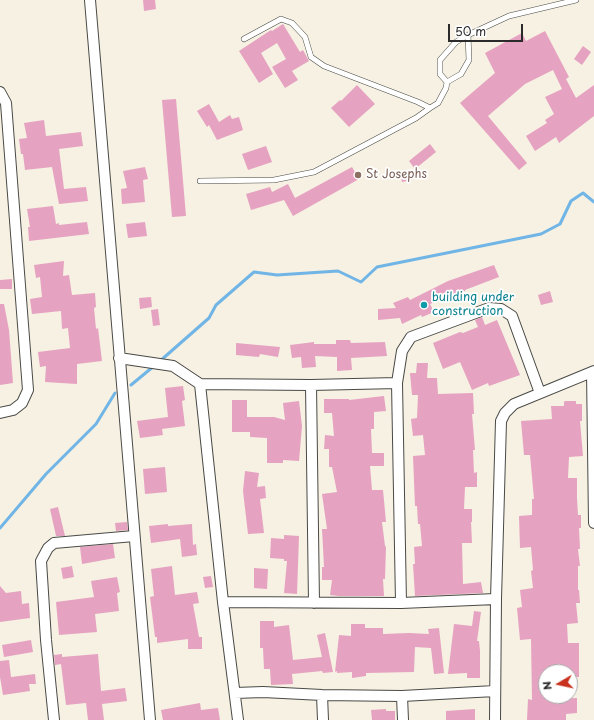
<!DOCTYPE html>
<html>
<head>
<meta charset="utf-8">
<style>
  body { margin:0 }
  #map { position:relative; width:594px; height:720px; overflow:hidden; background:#f6f1e2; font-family:"Playpen Sans",sans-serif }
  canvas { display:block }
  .north { position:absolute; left:538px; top:664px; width:40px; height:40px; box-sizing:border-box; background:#fff; border:1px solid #aaa; border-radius:50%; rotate:261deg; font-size:11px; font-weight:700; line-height:16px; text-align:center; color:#2b2b2b }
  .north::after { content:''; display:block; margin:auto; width:14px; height:18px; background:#c8321e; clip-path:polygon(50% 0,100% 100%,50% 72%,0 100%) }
  .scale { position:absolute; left:448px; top:24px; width:75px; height:18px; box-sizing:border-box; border:2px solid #2b2b2b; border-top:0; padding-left:5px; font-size:12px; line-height:14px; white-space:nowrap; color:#2b2b2b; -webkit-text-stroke:3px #fff; paint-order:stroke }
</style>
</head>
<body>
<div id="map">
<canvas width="594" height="720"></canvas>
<div class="north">N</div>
<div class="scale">50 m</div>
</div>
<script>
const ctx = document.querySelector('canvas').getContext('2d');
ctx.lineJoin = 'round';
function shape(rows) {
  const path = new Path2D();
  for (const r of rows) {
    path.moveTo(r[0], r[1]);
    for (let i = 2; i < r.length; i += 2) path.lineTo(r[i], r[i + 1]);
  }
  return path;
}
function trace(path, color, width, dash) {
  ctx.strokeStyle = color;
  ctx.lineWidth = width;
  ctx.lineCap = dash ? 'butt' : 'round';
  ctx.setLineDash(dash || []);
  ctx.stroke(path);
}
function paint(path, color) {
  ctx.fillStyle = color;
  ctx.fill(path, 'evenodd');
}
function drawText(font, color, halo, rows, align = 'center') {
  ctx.font = font + ' "Playpen Sans",sans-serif';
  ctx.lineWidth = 3.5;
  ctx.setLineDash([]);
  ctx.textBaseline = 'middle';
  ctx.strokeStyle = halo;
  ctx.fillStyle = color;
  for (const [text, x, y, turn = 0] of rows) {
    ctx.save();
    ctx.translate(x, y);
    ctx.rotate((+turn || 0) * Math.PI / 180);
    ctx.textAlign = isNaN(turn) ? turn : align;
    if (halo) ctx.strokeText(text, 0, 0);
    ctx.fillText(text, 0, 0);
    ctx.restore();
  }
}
trace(shape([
  [160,361,209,318,216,305,254,272,277,275,338,271,361,282,377,267,541,234,560,224,571,201,583,193,594,202],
  [131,385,154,366],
  [0,528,46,474,96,424,115,393]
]), '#70b5e6', 3);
paint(shape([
  [143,0,155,0,156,9,144,11],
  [283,24,300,52,303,50,309,61,292,71,298,80,285,88,272,67,286,59,277,43,261,53,273,74,259,83,239,51,271,30,272,31],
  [545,31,569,77,566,79,576,98,594,85,594,116,559,143,556,137,535,151,526,136,547,123,545,120,554,114,545,97,562,89,553,70,525,84,488,116,527,163,519,170,460,103,495,73,485,53,522,33,526,41],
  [583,46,591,52,582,65,574,59],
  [357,85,375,104,349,127,331,108,340,100,341,101],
  [176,99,186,216,172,217,162,100],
  [209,104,219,122,230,115,232,119,239,117,243,130,217,140,209,125,207,127,197,111],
  [44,120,46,136,81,132,83,146,59,149,64,189,86,187,88,201,59,204,52,167,25,170,23,154,21,154,19,139,27,138,24,123],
  [430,144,436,152,415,169,409,161],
  [266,146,272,162,248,170,242,154],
  [145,167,148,179,143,180,145,202,122,204,121,189,127,188,123,171],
  [352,167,359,179,293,216,284,200,251,210,246,194,270,187,272,192,288,184,295,198],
  [410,170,412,180,402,182,400,172],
  [53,206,56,224,59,223,59,225,87,222,89,234,29,241,28,227,30,227,27,209],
  [145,222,147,236,128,238,126,224],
  [64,261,63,276,69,275,72,295,95,293,96,307,94,308,96,329,98,328,102,361,77,364,77,384,45,382,46,366,40,367,38,352,70,348,68,328,62,329,61,311,32,314,30,299,42,297,40,277,36,278,34,265],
  [494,265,499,277,465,290,465,291,454,295,454,294,430,304,434,312,422,317,421,315,402,324,400,318,378,320,378,309,396,308,393,303,408,297,410,300,448,281],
  [12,279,12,289,0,289,0,280],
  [550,291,553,302,541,305,538,295],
  [151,297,152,307,140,309,139,298],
  [0,304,4,304,9,330,13,383,0,385],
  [158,309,160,325,153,326,151,310],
  [482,317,485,325,497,320,520,375,489,386,488,383,472,390,460,362,443,369,433,343,460,332,463,333,478,327,475,320],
  [336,340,350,340,351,343,385,342,387,356,351,358,352,370,337,371,337,357,315,356,316,367,302,368,301,357,292,358,290,345,314,342,314,344,336,344],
  [236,343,280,347,278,357,260,354,259,357,236,355],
  [417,363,428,363,427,378,437,378,438,394,473,393,474,414,472,414,475,450,473,450,474,473,477,472,477,487,465,487,464,509,472,509,472,522,471,522,472,543,462,543,463,584,481,582,483,593,415,596,413,564,415,564,414,547,422,546,420,524,418,524,417,506,415,506,413,456,425,455,423,435,413,436,411,419,417,418,418,395,412,395,410,373,416,373],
  [183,386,185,400,182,401,185,426,162,429,163,435,140,438,137,421,168,417,165,388],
  [384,396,386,411,374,412,374,429,371,429,372,453,384,453,384,466,370,466,372,490,383,490,386,522,382,522,385,546,386,547,385,579,383,579,384,596,339,596,330,595,332,580,322,580,322,567,324,567,322,529,327,529,322,494,337,492,332,467,329,467,329,449,324,449,325,435,334,436,332,413,324,413,324,399,349,399,349,400],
  [232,400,247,400,247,417,274,417,285,420,283,403,299,401,302,426,299,461,283,460,283,463,267,463,267,438,250,437,250,432,232,432],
  [565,401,576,401,576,404,582,404,582,421,580,421,583,456,569,457,568,478,577,478,577,498,578,515,581,515,581,528,579,528,580,549,578,549,580,566,578,566,578,590,579,590,580,603,576,603,578,623,567,624,568,643,579,643,579,677,570,677,570,672,545,672,545,699,577,698,577,713,566,714,566,720,527,720,528,699,532,700,531,639,520,640,517,608,522,607,520,590,533,588,531,571,533,570,531,547,520,548,519,516,532,515,532,499,534,499,530,455,524,455,521,421,552,419,551,406,564,406,564,402],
  [165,467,167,492,145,494,143,469],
  [245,471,259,473,257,487,265,486,266,498,260,499,264,533,248,534,243,491],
  [58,507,65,536,56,536,50,509],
  [127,522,128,530,116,531,115,523],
  [168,524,168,526,192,524,193,545,196,544,197,555,182,557,180,539,151,543,149,526],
  [284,535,299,536,297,594,284,593,287,561,284,561,284,559,270,558,271,538,284,539],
  [113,544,115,558,82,564,80,547],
  [72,566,74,577,63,579,61,568],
  [172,566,175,595,197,592,199,603,193,604,199,637,202,637,202,649,188,649,188,639,157,643,157,637,155,637,150,597,154,596,151,569],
  [254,568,268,569,267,589,254,588],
  [211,576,213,587,205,588,203,577],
  [117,577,120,592,117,593,119,611,95,614,97,632,59,635,56,602,94,597,91,581],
  [0,586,6,593,21,591,22,604,29,603,30,618,0,622],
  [474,611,481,612,477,641,479,641,480,651,480,678,467,678,467,673,448,674,454,624,472,626],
  [260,621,274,621,274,627,289,625,293,660,322,657,317,635,325,633,333,672,323,673,322,671,292,674,293,684,271,685,270,669,264,669,263,648,260,648],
  [351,624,365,624,365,628,383,628,383,634,409,633,429,634,428,629,439,628,444,673,434,674,431,648,415,647,414,672,366,673,366,676,352,678,352,672,337,673,337,671,335,672,339,635,351,636],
  [31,640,33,652,4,657,2,645],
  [62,654,62,657,98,654,101,691,125,688,127,701,102,704,104,720,88,720,86,703,66,705,61,664,55,665,54,655],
  [9,660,11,677,35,674,36,684,29,684,30,691,3,695,0,677,0,661],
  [200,703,201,710,218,708,220,720,163,720,161,710],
  [386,709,386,711,395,711,395,720,372,720,371,710],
  [475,709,475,720,446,720,446,711]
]), '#e6a2c1');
const service = shape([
  [468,35,469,60,461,74,447,82,440,74,440,60,456,42,468,35,509,16,576,0],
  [244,39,281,19,292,23,305,37,311,57,324,66,418,102,430,108,438,103,446,88,447,82],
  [200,181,274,180,314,172,416,118,430,108]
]);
const minor = shape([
  [90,0,150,720],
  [0,92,6,103,28,390,22,403,13,410,0,413],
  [119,358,173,366,200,384,311,385,397,383],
  [592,372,594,523],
  [200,384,223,602,238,720],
  [311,385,314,603],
  [223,602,401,603,496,599],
  [401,603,397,383,402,351,411,337,489,308,501,309,512,316,540,393],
  [235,693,263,692,322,695,402,696,495,691],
  [322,695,323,720],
  [402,696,403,720],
  [54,720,46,640,41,561,48,548,54,543,134,536],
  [495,720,496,599,501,421,505,413,514,404,594,371]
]);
trace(service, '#494946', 6);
trace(minor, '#494946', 12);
trace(service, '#fff', 5);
trace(minor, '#fff', 10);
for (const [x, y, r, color] of [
  [358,175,4,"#8d6e63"],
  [424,305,4,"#0f9aa8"]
]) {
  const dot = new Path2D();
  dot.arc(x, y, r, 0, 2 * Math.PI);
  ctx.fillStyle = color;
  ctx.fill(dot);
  trace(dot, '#fff', 1.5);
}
drawText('12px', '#785e54', '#fff', [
  ["St Josephs",366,175]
], 'left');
drawText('12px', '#0d838f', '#fff', [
  ["building under",432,298],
  ["construction",432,312]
], 'left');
</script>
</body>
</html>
